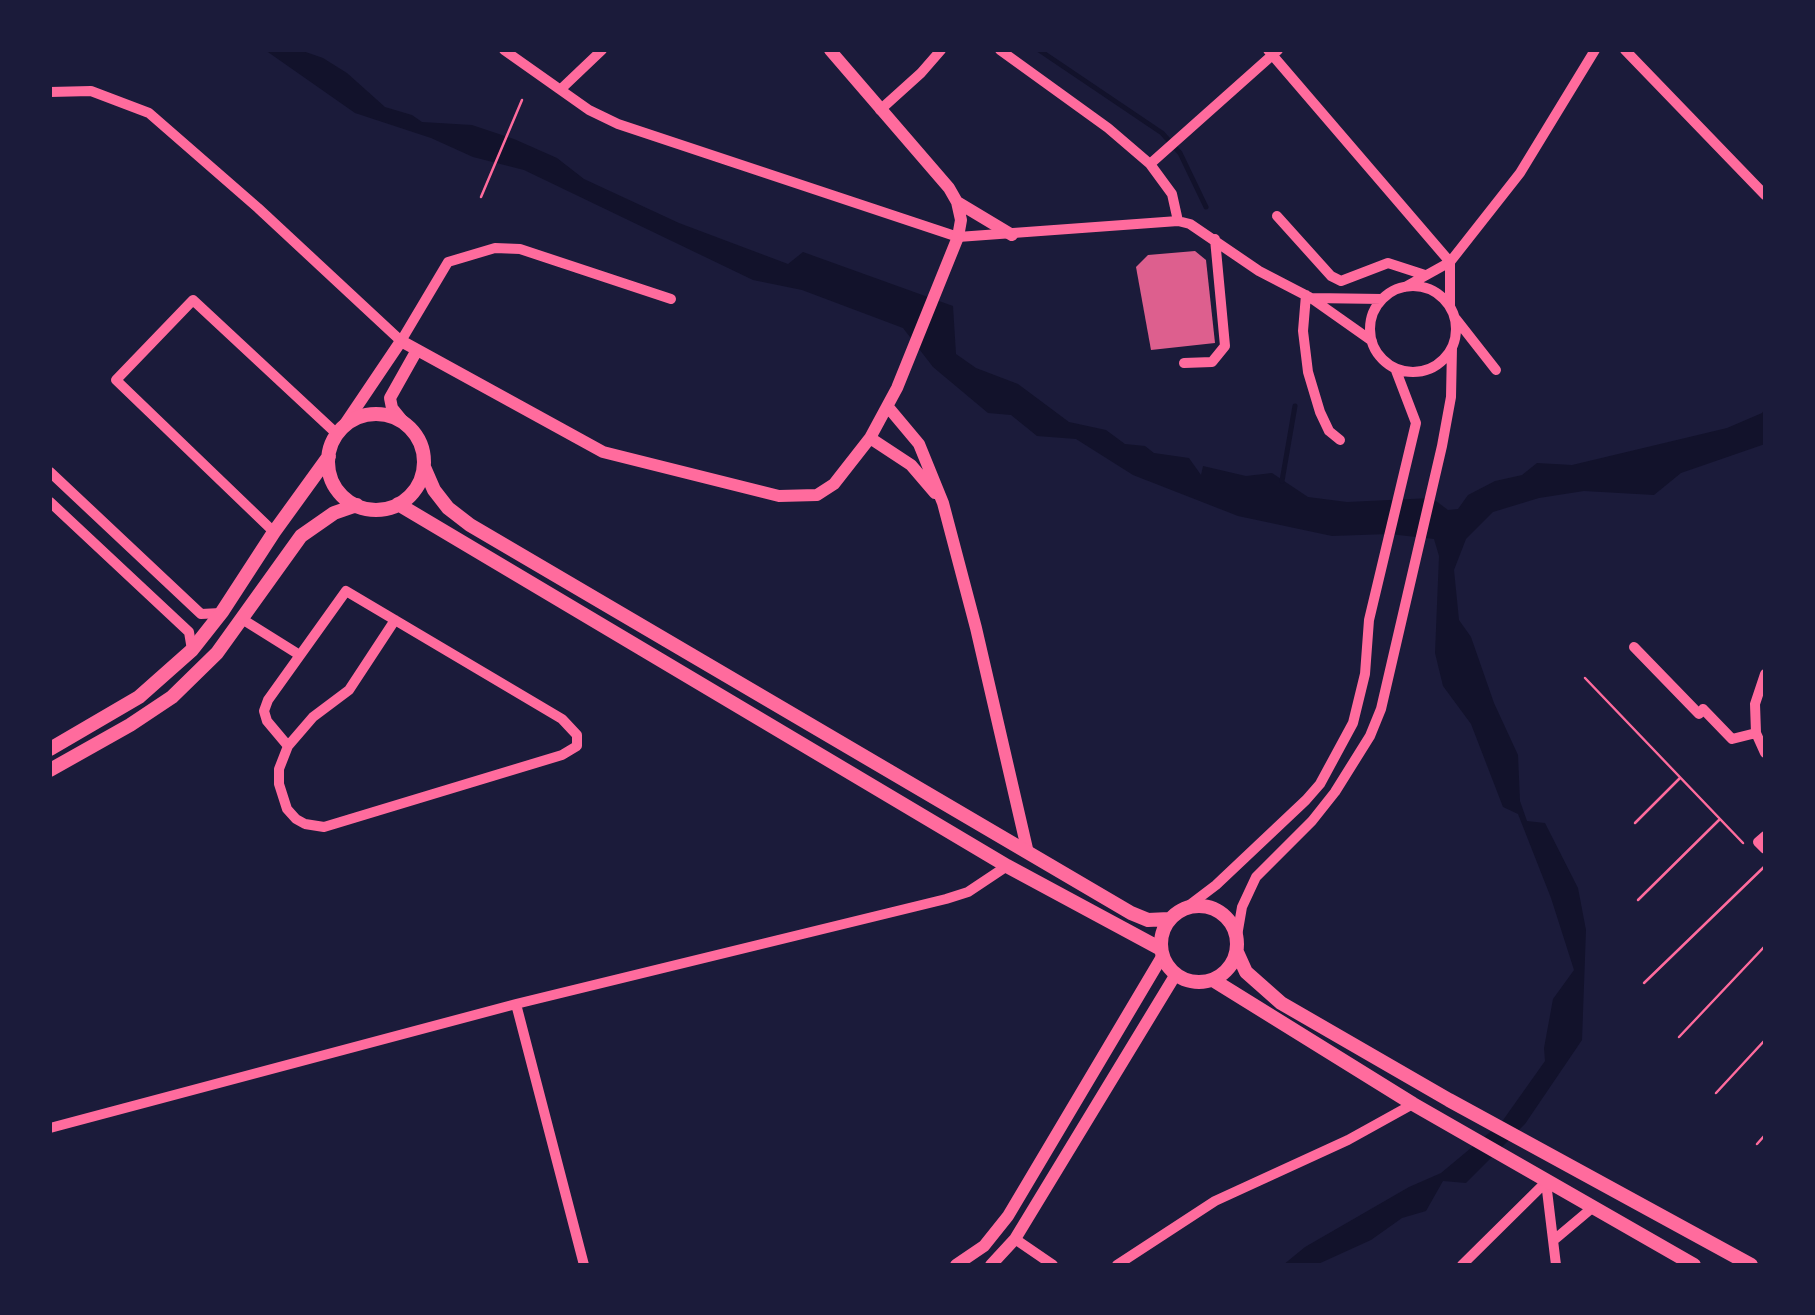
<!DOCTYPE html>
<html>
<head>
<meta charset="utf-8">
<style>
  body { margin:0 }
  #map { position:relative; width:1815px; height:1315px; overflow:hidden; background:#1b1b3a; font-family:Signika,sans-serif }
  canvas { display:block }
  .frame { position:absolute; inset:0; border:52px solid #1b1b3a; pointer-events:none }
</style>
</head>
<body>
<div id="map">
<canvas width="1815" height="1315"></canvas>
<div class="frame"></div>
</div>
<script>
const ctx = document.querySelector('canvas').getContext('2d');
ctx.lineJoin = 'round';
function paint(path, color) {
  ctx.fillStyle = color;
  ctx.fill(path, 'evenodd');
}
function shape(rows) {
  const path = new Path2D();
  for (const r of rows) {
    if (r.length === 3) {
      path.moveTo(r[0] + r[2], r[1]);
      path.arc(r[0], r[1], r[2], 0, 2 * Math.PI);
      continue;
    }
    path.moveTo(r[0], r[1]);
    for (let i = 2; i < r.length; i += 2) path.lineTo(r[i], r[i + 1]);
  }
  return path;
}
function trace(path, color, width, dash) {
  ctx.strokeStyle = color;
  ctx.lineWidth = width;
  ctx.lineCap = dash ? 'butt' : 'round';
  ctx.setLineDash(dash || []);
  ctx.stroke(path);
}
paint(shape([
  [265,50,300,50,323,58,347,73,385,107,412,115,422,122,472,125,514,139,557,158,584,179,679,223,788,264,803,252,953,306,956,354,976,368,1018,384,1069,422,1106,430,1125,444,1145,446,1154,453,1189,458,1201,475,1203,466,1246,476,1272,473,1308,497,1347,502,1432,498,1448,510,1458,509,1468,495,1495,481,1522,475,1537,463,1572,465,1727,428,1762,413,1765,408,1765,444,1681,473,1654,495,1584,491,1539,498,1493,512,1466,539,1454,570,1459,620,1471,637,1494,703,1518,755,1520,801,1527,821,1545,823,1578,888,1586,930,1582,1040,1525,1124,1466,1183,1443,1181,1426,1211,1402,1218,1371,1240,1316,1265,1283,1265,1305,1247,1409,1187,1441,1173,1501,1123,1545,1061,1544,1048,1553,999,1574,970,1551,898,1518,814,1503,807,1471,724,1443,686,1435,653,1439,556,1434,539,1389,534,1332,536,1238,516,1133,475,1076,439,1037,436,1011,415,988,413,933,367,903,328,802,290,753,280,524,170,473,157,431,138,355,113]
]), '#12122b');
trace(shape([
  [1039,50,1162,133,1180,153,1206,207],
  [1282,481,1295,406]
]), '#12122b', 5);
paint(shape([
  [1195,251,1206,260,1215,343,1151,350,1136,267,1148,255]
]), '#dd5f8e');
trace(shape([
  [481,197,522,100],
  [1585,678,1743,843],
  [1635,823,1680,778],
  [1638,900,1719,820],
  [1644,983,1765,866],
  [1679,1037,1765,946],
  [1716,1093,1765,1040],
  [1757,1144,1765,1135]
]), '#ff6b9d', 2.5);
trace(shape([
  [504,50,589,110,618,124,958,237,1178,221,1190,224,1259,271,1311,298,1372,341],
  [1000,50,1108,128,1150,164,1172,194,1178,221],
  [1268,50,1450,262],
  [1625,50,1765,195],
  [561,89,602,50],
  [50,92,91,91,149,113,258,208,401,341,448,262,495,248,520,249,671,299],
  [880,110,921,73,941,50],
  [1150,164,1278,50],
  [1277,216,1331,276,1341,281,1388,263,1425,275],
  [1413,329,43],
  [1405,287,1450,262,1520,173,1595,50],
  [1306,295,1303,331,1308,372,1320,412,1329,431,1340,440],
  [1312,298,1382,299],
  [1450,306,1450,262],
  [1456,319,1496,370],
  [1184,363,1212,362,1225,346,1215,239],
  [50,472,201,614,221,613],
  [50,502,189,632,192,650],
  [274,532,116,380,193,300,337,434],
  [242,619,298,654],
  [1634,647,1699,714,1703,709,1732,739,1756,733],
  [1765,674,1755,704,1756,733,1765,753],
  [288,746,267,721,264,711,268,700,346,591,562,719,577,735,577,746,562,755,324,827,305,824,296,819,287,809,279,784,279,769,288,746,313,717,349,690,395,620],
  [1765,836,1758,842,1765,849],
  [1187,907,1216,885,1306,800,1320,784,1353,723,1365,674,1369,620,1416,423,1395,368],
  [1237,936,1242,907,1256,877,1312,821,1335,792,1370,736,1381,709,1442,446,1451,397,1452,347],
  [516,1004,584,1265],
  [50,1128,516,1004,946,899,968,892,1007,866],
  [1546,1182,1556,1265],
  [1015,1239,1053,1265],
  [1554,1240,1592,1208],
  [1117,1265,1215,1201,1348,1140,1413,1104],
  [1462,1265,1546,1182]
]), '#ff6b9d', 10);
trace(shape([
  [957,202,1012,235],
  [888,407,919,444,943,503,976,628,1028,853],
  [405,424,392,408,390,398,417,350],
  [343,427,401,341,603,452,779,496,817,495,834,484,870,438,897,388,958,237,961,220,957,202,949,188,830,50],
  [870,438,911,465,935,493],
  [956,1265,984,1246,1008,1216,1163,955],
  [991,1265,1015,1239,1176,974]
]), '#ff6b9d', 12);
trace(shape([
  [376,462,48],
  [424,467,434,490,448,508,470,525,1131,913,1148,920,1169,919],
  [398,504,1007,866,1161,949],
  [50,749,139,697,192,650,222,612,274,532,329,456],
  [50,770,130,725,172,697,217,653,301,536,334,513,357,505],
  [1199,944,38],
  [1237,952,1246,972,1281,1003,1449,1100,1751,1265],
  [1213,980,1413,1104,1694,1265]
]), '#ff6b9d', 14);
</script>
</body>
</html>
